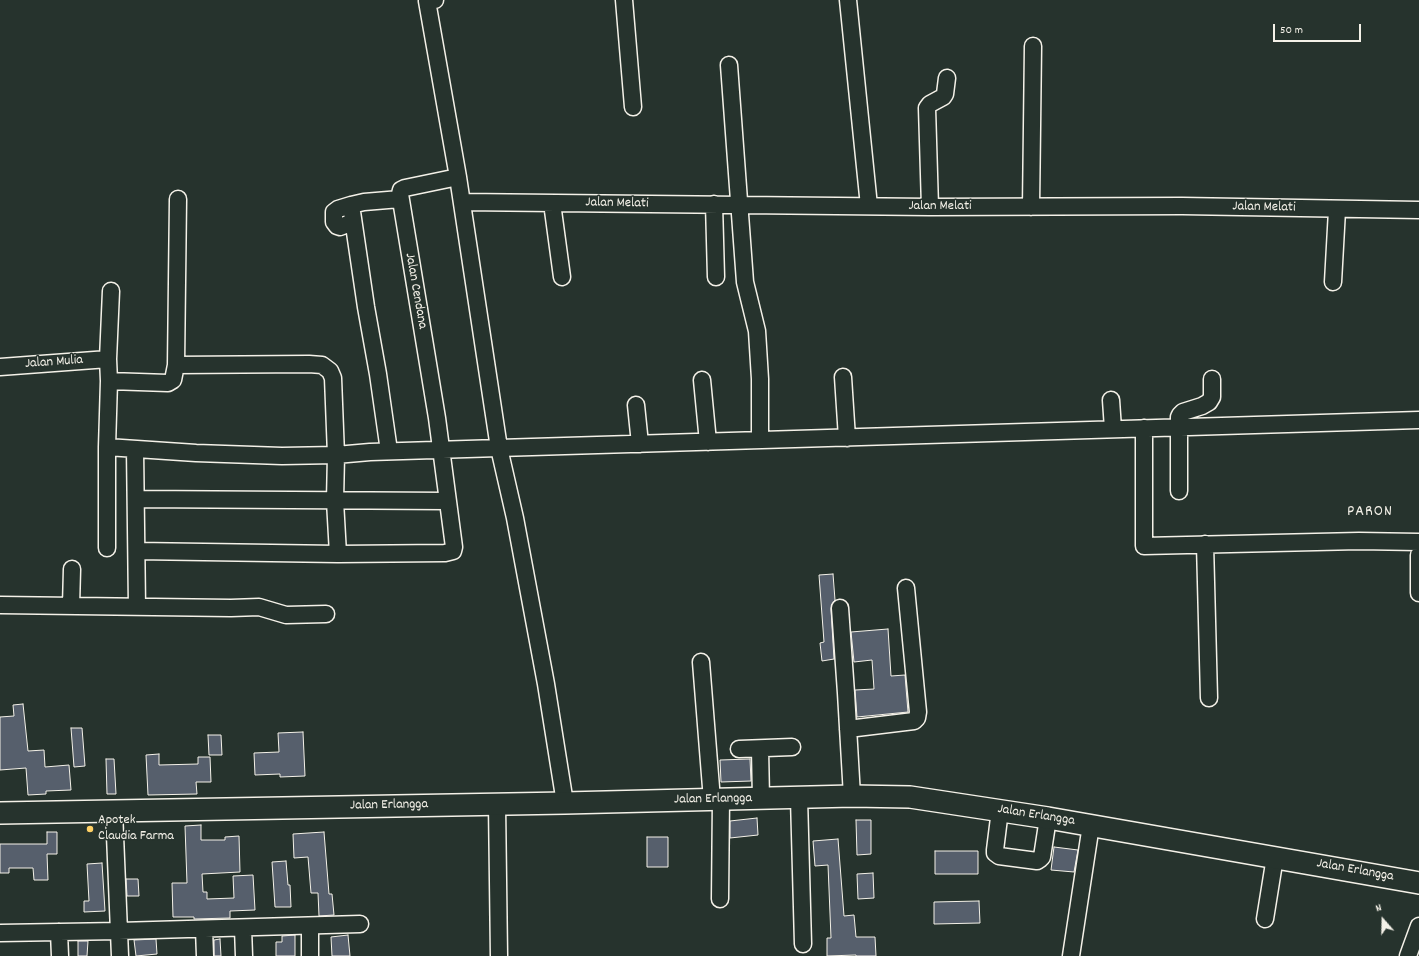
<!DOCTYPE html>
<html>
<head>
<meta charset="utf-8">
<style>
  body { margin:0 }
  #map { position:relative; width:1419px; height:956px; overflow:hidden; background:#26332d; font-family:Dekko,sans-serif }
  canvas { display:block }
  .north { position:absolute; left:1363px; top:900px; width:40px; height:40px; -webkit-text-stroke:3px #26332d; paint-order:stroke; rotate:340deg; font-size:11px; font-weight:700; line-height:16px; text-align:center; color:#f4f1e8 }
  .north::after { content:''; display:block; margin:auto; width:14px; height:18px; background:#f4f1e8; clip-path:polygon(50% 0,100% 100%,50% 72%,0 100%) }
  .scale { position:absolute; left:1273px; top:24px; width:88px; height:18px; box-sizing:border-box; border:2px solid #f4f1e8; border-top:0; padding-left:5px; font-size:12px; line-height:14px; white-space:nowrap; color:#f4f1e8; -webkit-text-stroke:3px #26332d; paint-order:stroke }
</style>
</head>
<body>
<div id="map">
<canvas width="1419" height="956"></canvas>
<div class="north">N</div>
<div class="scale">50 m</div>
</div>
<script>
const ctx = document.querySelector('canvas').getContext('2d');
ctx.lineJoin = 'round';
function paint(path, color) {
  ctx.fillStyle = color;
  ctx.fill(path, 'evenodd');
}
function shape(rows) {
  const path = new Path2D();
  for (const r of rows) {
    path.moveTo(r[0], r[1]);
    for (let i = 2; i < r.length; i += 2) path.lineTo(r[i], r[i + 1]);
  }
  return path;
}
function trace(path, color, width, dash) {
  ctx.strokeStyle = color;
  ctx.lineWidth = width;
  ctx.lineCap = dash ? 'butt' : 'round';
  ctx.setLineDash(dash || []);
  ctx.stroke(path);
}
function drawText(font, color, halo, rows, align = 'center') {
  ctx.font = font + ' Dekko,sans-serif';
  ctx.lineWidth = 3;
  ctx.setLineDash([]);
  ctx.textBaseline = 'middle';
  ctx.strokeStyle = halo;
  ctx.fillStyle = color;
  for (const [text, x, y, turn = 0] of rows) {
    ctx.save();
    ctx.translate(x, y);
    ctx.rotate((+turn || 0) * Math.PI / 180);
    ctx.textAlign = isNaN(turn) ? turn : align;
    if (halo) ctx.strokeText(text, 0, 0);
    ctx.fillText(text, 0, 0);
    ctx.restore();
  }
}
const building = shape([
  [833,574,835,600,832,604,831,609,834,659,822,661,820,643,824,642,819,575,833,574],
  [888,629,891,676,905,675,908,712,857,717,855,690,874,689,872,660,854,662,851,632,888,629],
  [23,704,28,751,44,750,45,767,69,765,71,790,46,791,46,794,28,795,26,768,0,770,0,717,14,716,13,705,23,704],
  [71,728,82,728,85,766,74,767,71,728],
  [303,732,305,776,280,777,280,774,255,775,254,753,279,752,278,733,303,732],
  [208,735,221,735,222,755,209,755,208,735],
  [159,754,159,765,198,764,198,757,210,757,211,782,196,782,197,794,148,795,146,755,159,754],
  [106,759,114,759,116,794,107,794,106,759],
  [750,759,751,781,721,782,720,760,750,759],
  [757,818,758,835,730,838,730,821,757,818],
  [856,820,871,820,871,854,857,855,856,820],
  [201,825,201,840,225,840,225,837,239,836,240,872,202,874,203,892,207,892,207,899,234,898,233,876,253,875,255,910,230,911,230,918,194,919,194,917,173,917,172,883,187,883,185,826,201,825],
  [47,832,57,832,57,854,47,854,48,880,34,880,33,868,9,868,9,873,0,873,0,844,47,844,47,832],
  [324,832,329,894,332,894,334,915,319,916,318,893,311,893,308,857,294,858,293,834,324,832],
  [647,837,668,837,668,867,647,867,647,837],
  [838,839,844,916,854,915,856,937,875,937,876,956,856,956,856,955,827,956,827,938,831,938,828,865,815,866,813,841,838,839],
  [1054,847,1078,850,1074,872,1051,870,1054,847],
  [935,851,978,851,978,874,935,874,935,851],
  [286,861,288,885,290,885,291,907,275,907,272,862,286,861],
  [102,863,105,911,84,912,84,901,89,901,87,864,102,863],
  [873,873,874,898,858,899,857,874,873,873],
  [126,879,138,879,139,896,127,896,126,879],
  [979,901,980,923,934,924,934,902,979,901],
  [295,935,295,956,276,956,276,942,282,942,282,936,295,935],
  [348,935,350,956,332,956,331,937,348,935],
  [156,939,157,954,136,956,134,940,156,939],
  [220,939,221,956,214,956,214,940,220,939],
  [78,941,88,941,87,956,78,956,78,941]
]);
paint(building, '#565f6c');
trace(building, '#f4f1e8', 1);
const minor = shape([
  [435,0,427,1,458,177,499,448,515,518,546,684,565,803],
  [624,0,633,107],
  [848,0,869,206],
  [729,65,745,282,757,331,760,379,760,440],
  [462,202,930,207,1182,206,1419,210],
  [552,203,562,277],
  [714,204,716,277],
  [351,205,366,307,378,374,389,451],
  [930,207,927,108,930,104,943,97,945,94,947,78],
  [1031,207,1033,46],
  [353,222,340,227,337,226,334,222,334,212,338,209,351,205,364,202,400,199],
  [1333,282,1337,210],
  [176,365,178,199],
  [0,367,108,359],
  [843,377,847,438],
  [702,380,708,442],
  [109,381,168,383,173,380,176,365,309,364,322,365,330,371,333,378,336,455,335,501,338,554],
  [1111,400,1113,429],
  [636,405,640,444],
  [1144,428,1144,546,1359,541,1419,542],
  [107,447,196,453,282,456,336,455,370,452,499,448,1419,420],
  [135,449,137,607],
  [1179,491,1179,417,1180,415,1183,412,1202,406,1209,402,1212,397,1212,379],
  [136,499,447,501],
  [1205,544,1209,698],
  [107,548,107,447,109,381,108,359,111,291],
  [137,551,338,554,445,553,453,551,454,547,437,418,400,194,401,190,405,188,458,177],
  [1419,555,1419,593],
  [0,605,231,608,259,607,286,615,326,614],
  [71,606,72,569],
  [840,608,846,693,852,796],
  [701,662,712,800],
  [848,729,914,721,917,718,918,712,906,588],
  [739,749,792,747],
  [760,749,761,799],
  [799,798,803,944],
  [497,804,499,956],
  [1000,810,995,850,995,853,999,856,1037,861,1040,859,1042,857,1048,818],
  [114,811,120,956],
  [720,899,721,799],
  [1265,919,1275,857],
  [310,926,310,956],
  [243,928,244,956],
  [204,929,205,956],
  [59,932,60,956],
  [0,933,119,931,360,924],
  [1071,956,1091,825],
  [1408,956,1419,926]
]);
const major = shape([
  [0,813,565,803,852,796,910,797,1048,818,1419,883]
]);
trace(minor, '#f4f1e8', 19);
trace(major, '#f4f1e8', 24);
trace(minor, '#26332d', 16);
trace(major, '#26332d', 21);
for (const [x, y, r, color] of [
  [90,829,4,"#ffd166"]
]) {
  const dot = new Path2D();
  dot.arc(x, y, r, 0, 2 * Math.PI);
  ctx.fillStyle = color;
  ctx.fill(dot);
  trace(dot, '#26332d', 1.5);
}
drawText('14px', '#f4f1e8', '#26332d', [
  ["Jalan Melati",617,204,1],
  ["Jalan Melati",940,207],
  ["Jalan Melati",1264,208,1],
  ["Jalan Cendana",415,291,80],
  ["Jalan Mulia",54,363,-4],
  ["Jalan Erlangga",713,800,-1],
  ["Jalan Erlangga",389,806,-1],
  ["Jalan Erlangga",1036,816,9],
  ["Jalan Erlangga",1355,871,10]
]);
drawText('14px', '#f4f1e8', '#26332d', [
  ["Apotek",98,821],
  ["Claudia Farma",98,837]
], 'left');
ctx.letterSpacing = '1px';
drawText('16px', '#f4f1e8', '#26332d', [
  ["PARON",1370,513]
]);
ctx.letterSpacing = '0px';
</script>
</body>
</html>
